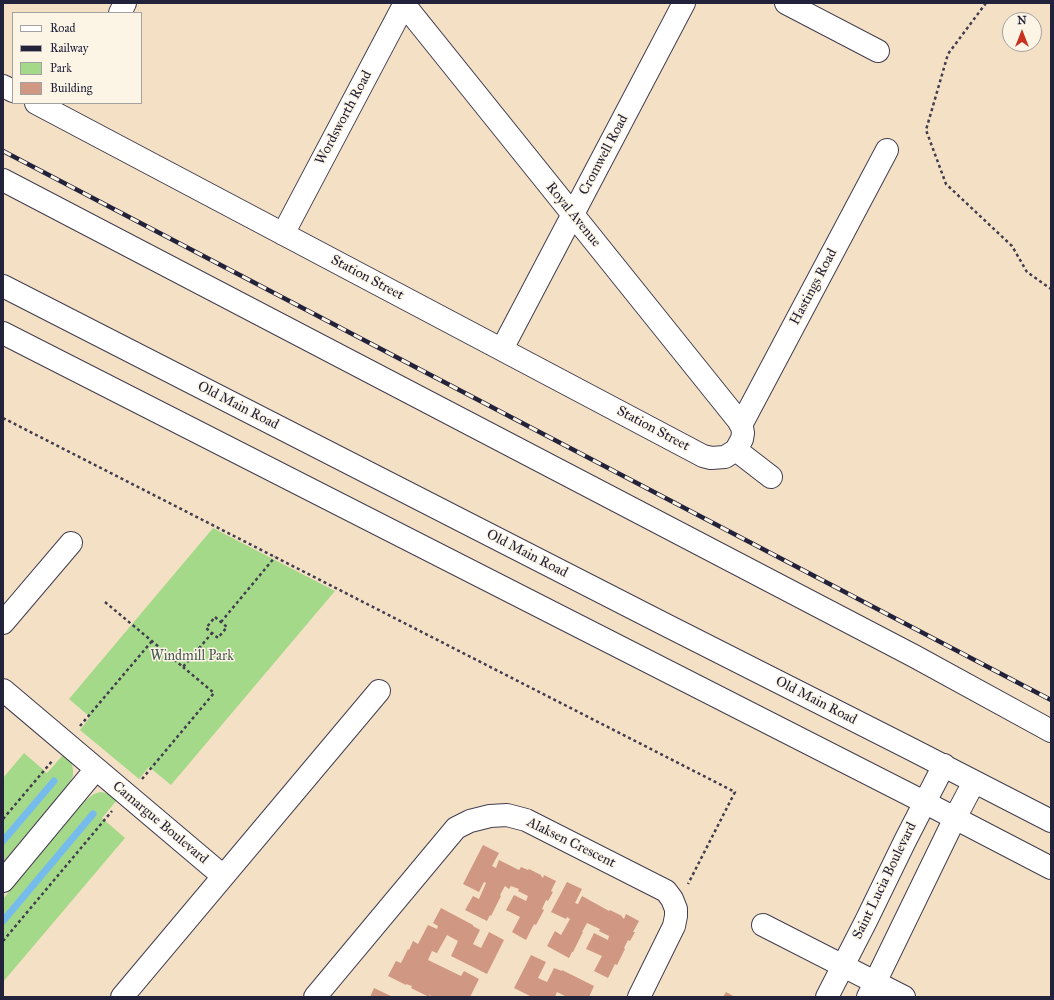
<!DOCTYPE html>
<style>
body{margin:0}
#map{position:relative;width:1054px;height:1000px;overflow:hidden;background:#f4e0c4;font-family:"IM FELL Great Primer",serif}
canvas{display:block}
.frame{position:absolute;inset:0;border:4px solid #22223b;pointer-events:none}
.legend{position:absolute;left:12px;top:12px;width:130px;height:92px;box-sizing:border-box;background:#fcf5e5;border:1px solid #a5a1a1;margin:0;padding:5px 7px;list-style:none;font-size:12px;color:#22223b}
.legend li{display:flex;align-items:center;gap:8px;height:20px}
.legend b{width:20px;border:1px solid #a5a1a1}
.north{position:absolute;left:1002px;top:12px;width:40px;height:40px;box-sizing:border-box;background:#fcf5e5;border:1px solid #a5a1a1;border-radius:50%;rotate:0deg;font-size:11px;font-weight:700;line-height:16px;text-align:center;color:#22223b}
.north::after{content:'';display:block;margin:auto;width:14px;height:18px;background:#c8321e;clip-path:polygon(50% 0,100% 100%,50% 72%,0 100%)}
</style>
<div id="map">
<canvas width="1054" height="1000"></canvas>
<div class="frame"></div>
<ul class="legend">
<li><b style="height:5px;background:#fff"></b>Road</li>
<li><b style="height:5px;background:#22223b"></b>Railway</li>
<li><b style="height:11px;background:#a5d98a"></b>Park</li>
<li><b style="height:11px;background:#d09783"></b>Building</li>
</ul>
<div class="north">N</div>
</div>
<script>
const ctx = document.querySelector('canvas').getContext('2d');
ctx.lineJoin = 'round';
function fillPath(path, color) { ctx.fillStyle = color; ctx.fill(path, 'evenodd'); }
const shape = rows => new Path2D(rows.map(r => 'M' + r).join(''));
function strokePath(path, color, width, dash) { ctx.strokeStyle = color; ctx.lineWidth = width; ctx.lineCap = dash ? 'butt' : 'round'; ctx.setLineDash(dash || []); ctx.stroke(path); }
function write(font, color, halo, rows, align = 'center') {
  ctx.font = font + ' "IM FELL Great Primer",serif'; ctx.lineWidth = 3; ctx.setLineDash([]); ctx.textBaseline = 'middle'; ctx.strokeStyle = halo; ctx.fillStyle = color; for (const [text, x, y, turn = 0] of rows) {
    ctx.save(); ctx.translate(x, y); ctx.rotate((+turn || 0) * Math.PI / 180); ctx.textAlign = isNaN(turn) ? turn : align; if (halo) ctx.strokeText(text, 0, 0); ctx.fillText(text, 0, 0); ctx.restore();
  }
}
fillPath(shape([
 [213,528,335,591,171,785,149,767,139,779,80,730,90,717,69,699],
 [24,753,47,773,63,755,68,759,72,764,73,770,73,776,68,785,3,862,3,778],
 [100,792,106,793,112,796,117,800,102,818,125,838,3,982,3,899,86,800,94,794]
]), '#a5d98a');
strokePath(shape([
 [3,841,54,781],
 [3,921,93,814]
]), '#75bcec', 7);
fillPath(shape([
 [483,845,499,853,492,866,496,868,499,860,519,870,521,867,528,870,529,869,541,875,541,876,543,878,544,875,556,881,551,891,553,892,548,901,546,900,542,909,544,910,536,925,534,924,526,940,512,932,520,917,506,910,514,895,526,901,528,896,518,891,519,889,511,886,509,889,505,886,500,895,501,896,491,916,490,915,487,921,465,910,473,896,479,899,486,883,484,882,479,892,463,884],
 [567,882,582,889,575,903,578,904,582,896,609,911,610,910,622,916,622,917,624,919,626,914,639,921,633,932,635,932,630,941,628,940,624,948,625,949,617,965,615,964,608,978,594,971,602,956,586,949,594,933,608,940,609,936,599,931,600,929,587,923,582,932,583,932,573,952,572,952,569,958,547,946,555,931,561,935,570,919,567,917,566,919,551,912],
 [441,908,473,925,473,926,480,930,473,944,481,948,489,932,504,940,487,974,451,956,458,941,447,935,437,953,432,951,428,960,461,976,464,971,479,979,470,997,432,997,430,995,429,997,411,988,412,986,406,984,406,985,388,976,396,961,401,963,408,949,409,950,413,941,418,944,428,925,437,929,438,926,433,923],
 [531,955,546,962,538,978,547,982,554,968,562,971,562,970,594,986,589,997,567,997,557,992,555,997,532,997,514,988],
 [374,988,393,997,370,997],
 [726,992,735,997,723,997]
]), '#d09783');
const minor = shape([
 [786,3,878,51],
 [120,13,125,3],
 [3,86,13,91],
 [36,103,703,456,711,458,725,457,736,450,742,439,743,433,742,427,738,420,403,3],
 [3,180,914,656,1051,731],
 [283,234,405,3],
 [502,349,684,3],
 [741,425,887,150],
 [736,450,771,477],
 [3,623,71,543],
 [3,690,223,876],
 [3,881,96,769],
 [763,925,904,997],
 [122,997,379,691],
 [315,997,456,828,470,821,490,816,507,815,526,820,666,891,672,899,676,909,676,916,674,926,639,997],
 [827,997,866,921,905,841,944,765],
 [868,997,955,818,974,782]
]);
const major = shape([
 [3,286,664,624,911,749,1051,821],
 [3,333,924,802,1051,868]
]);
strokePath(minor, '#423e50', 24);
strokePath(major, '#423e50', 24);
strokePath(shape([
 [986,3,948,54,926,130,946,184,1012,246,1027,272,1051,289],
 [3,418,735,792,688,884],
 [105,602,183,667,212,633],
 [215,617,227,627,218,638,206,628,215,617],
 [221,622,275,557],
 [80,726,152,641],
 [142,779,214,693,183,667],
 [3,819,53,760],
 [3,941,112,811]
]), '#423e50', 2.5, [3, 3]);
strokePath(minor, '#fff', 22);
strokePath(major, '#fff', 22);
const rail = shape([
 [3,151,1051,700]
]);
strokePath(rail, '#22223b', 4.5);
strokePath(rail, '#fcf5e5', 3, [9]);
write('14px', '#22223b', '#fcf5e5', [
 ["Wordsworth Road",344,118,-62],
 ["Cromwell Road",604,155,-62],
 ["Royal Avenue",573,215,51],
 ["Station Street",367,278,28],
 ["Hastings Road",814,287,-62],
 ["Old Main Road",238,406,27],
 ["Station Street",653,429,28],
 ["Old Main Road",527,554,27],
 ["Old Main Road",816,701,27],
 ["Camargue Boulevard",160,823,40],
 ["Alaksen Crescent",571,843,26],
 ["Saint Lucia Boulevard",885,881,-64]
]);
write('14px', '#495953', '#fcf5e5', [
 ["Windmill Park",192,657]
]);
</script>
